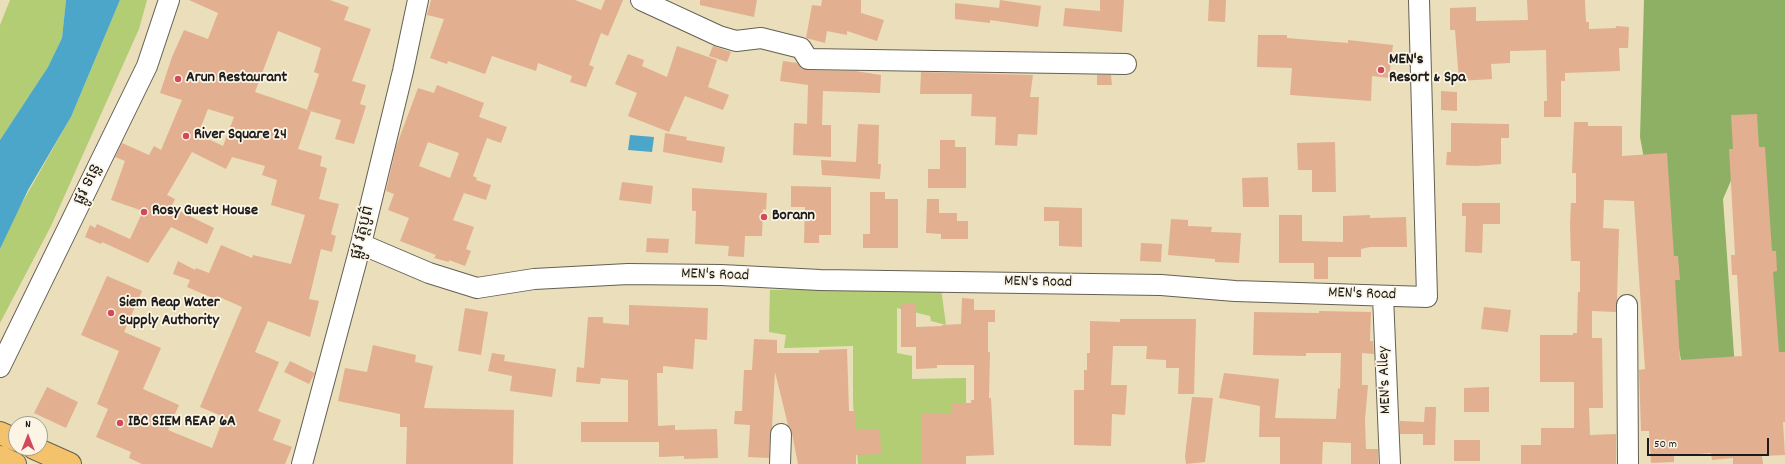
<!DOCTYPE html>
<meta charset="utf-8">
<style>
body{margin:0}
#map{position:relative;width:1785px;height:464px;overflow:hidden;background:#eadfba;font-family:Dekko,sans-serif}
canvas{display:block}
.north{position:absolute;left:8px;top:416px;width:40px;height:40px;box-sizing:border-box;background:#fcf5e5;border:1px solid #a29e95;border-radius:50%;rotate:0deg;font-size:11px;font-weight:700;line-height:16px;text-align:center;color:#1c1c1c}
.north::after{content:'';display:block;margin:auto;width:14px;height:18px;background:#d1495b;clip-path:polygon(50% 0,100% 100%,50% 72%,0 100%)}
.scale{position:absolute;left:1647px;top:438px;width:122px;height:18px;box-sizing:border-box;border:2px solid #1c1c1c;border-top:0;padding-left:5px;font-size:12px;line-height:14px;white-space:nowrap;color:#1c1c1c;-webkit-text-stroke:3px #fcf5e5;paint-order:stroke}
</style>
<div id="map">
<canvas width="1785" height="464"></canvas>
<div class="north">N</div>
<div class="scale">50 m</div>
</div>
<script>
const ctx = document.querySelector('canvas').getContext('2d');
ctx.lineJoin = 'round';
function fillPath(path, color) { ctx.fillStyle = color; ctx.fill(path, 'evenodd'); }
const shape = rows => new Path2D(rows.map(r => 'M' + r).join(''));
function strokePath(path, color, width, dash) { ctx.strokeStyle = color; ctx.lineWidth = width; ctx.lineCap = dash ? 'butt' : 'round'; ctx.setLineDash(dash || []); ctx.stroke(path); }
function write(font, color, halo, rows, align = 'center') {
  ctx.font = font + ' Dekko,"Noto Sans Khmer",sans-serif'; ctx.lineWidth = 3.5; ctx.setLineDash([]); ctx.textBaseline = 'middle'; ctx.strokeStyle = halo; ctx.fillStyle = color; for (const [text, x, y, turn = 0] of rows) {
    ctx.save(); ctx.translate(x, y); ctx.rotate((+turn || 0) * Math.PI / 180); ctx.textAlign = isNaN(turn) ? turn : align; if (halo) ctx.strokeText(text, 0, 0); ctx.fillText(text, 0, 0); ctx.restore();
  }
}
fillPath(shape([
 [10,0,66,0,62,38,48,67,0,140,0,25],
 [120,0,147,0,139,29,51,226,0,323,0,249,18,210,71,117],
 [881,288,941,288,946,325,931,321,930,316,897,308,897,353,912,356,912,379,966,378,966,464,858,464,853,403,853,346,784,348,786,335,769,332,770,290]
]), '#b2cd73');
fillPath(shape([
 [1644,0,1785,0,1785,410,1750,137,1723,199,1736,383,1685,382,1640,137]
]), '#8db065');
fillPath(shape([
 [66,0,120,0,71,117,28,190,0,249,0,140,48,67,62,38],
 [630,135,654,137,652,152,628,150]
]), '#4ca6ca');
fillPath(shape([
 [189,0,330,0,349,7,344,20,371,29,352,81,366,85,360,104,366,106,354,144,335,139,341,120,307,110,319,74,314,72,321,48,278,31,255,92,311,111,298,149,322,156,320,166,327,168,319,199,339,204,331,234,336,236,332,252,321,249,309,299,319,301,310,337,268,321,255,352,279,362,258,411,281,420,273,440,292,447,285,464,142,464,129,458,131,452,96,437,108,409,97,404,119,351,81,335,107,276,142,291,124,332,161,348,143,389,179,405,168,430,212,448,224,417,200,407,242,307,217,296,215,299,187,287,190,280,173,274,178,261,195,270,196,268,209,273,221,245,252,258,253,255,291,264,305,215,271,205,277,180,262,175,265,166,232,157,226,169,192,152,167,195,175,199,171,207,214,228,207,244,171,227,148,263,102,242,101,244,85,237,90,225,95,228,97,224,130,239,143,211,111,200,125,161,115,157,122,143,149,155,154,146,161,150,182,100,160,93,172,57,184,30,208,39,218,13],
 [208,109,234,117,223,146,198,134],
 [431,0,575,0,601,10,605,0,623,0,608,36,601,33,589,65,594,67,586,87,570,82,572,76,538,63,536,71,492,56,485,74,448,61,447,64,430,58,444,19,427,15],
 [700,0,757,0,754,17,700,5],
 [822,0,861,0,861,13,884,20,877,41,847,31,847,35,827,31,825,43,806,38,812,5,821,6],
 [1000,0,1041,6,1038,27,990,20,990,23,955,19,955,3,999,8],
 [1100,0,1124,0,1122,32,1063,26,1065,8,1100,11],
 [1209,0,1226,0,1225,22,1208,21],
 [1527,0,1585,0,1586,22,1589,22,1589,29,1616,28,1616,26,1629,27,1628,48,1619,48,1620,71,1565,73,1565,81,1561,81,1561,117,1544,117,1544,101,1547,101,1546,50,1510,51,1510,63,1491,64,1492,79,1459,81,1455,30,1450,30,1450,8,1476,7,1476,21,1528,20],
 [1258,35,1287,35,1287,38,1348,43,1348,40,1393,45,1389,78,1372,76,1371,101,1290,95,1292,68,1257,67],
 [677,46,717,60,708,87,729,95,723,110,685,96,669,132,628,116,637,93,615,84,628,54,644,60,642,66,667,77],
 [713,46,731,52,727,62,709,56],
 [783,61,797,63,802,69,807,70,855,71,881,75,880,93,823,91,822,125,831,125,831,157,793,155,794,123,807,124,808,85,780,81],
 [921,72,1033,75,1030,97,1039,97,1037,135,1018,134,1017,146,995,145,996,117,971,116,972,94,920,94],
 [1097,75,1111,75,1112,85,1097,85],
 [437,85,484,103,479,117,507,127,501,143,487,138,473,176,477,178,476,180,491,185,486,200,464,193,453,220,474,227,466,249,471,251,465,266,449,260,449,262,434,258,436,255,400,241,409,218,388,210,394,194,386,191,396,147,418,88,434,93],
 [428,142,459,153,450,178,419,166],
 [1441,91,1457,92,1457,111,1441,110],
 [1757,114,1759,147,1765,147,1772,251,1776,251,1777,271,1773,272,1779,352,1785,352,1785,422,1783,422,1785,455,1762,456,1763,464,1733,464,1733,458,1712,460,1711,453,1674,456,1674,462,1651,463,1649,431,1641,431,1639,370,1645,369,1634,201,1604,200,1603,228,1619,229,1617,299,1616,312,1592,311,1592,338,1602,338,1603,408,1589,408,1590,435,1616,434,1616,464,1521,464,1521,445,1541,445,1541,428,1574,428,1574,382,1540,382,1540,335,1573,335,1573,333,1577,333,1578,292,1580,292,1580,261,1571,261,1570,224,1571,203,1576,203,1576,173,1572,173,1574,122,1588,122,1588,126,1622,126,1622,156,1667,153,1674,256,1678,256,1680,280,1675,280,1680,360,1742,356,1737,275,1732,275,1731,255,1735,255,1729,149,1733,149,1731,115],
 [1451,123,1509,124,1509,138,1501,138,1501,164,1476,166,1446,165,1447,152,1451,152],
 [858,124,879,125,878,164,881,164,880,179,822,175,821,160,856,162],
 [665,133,687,137,686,140,725,147,722,163,663,152],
 [940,140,955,140,955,147,966,147,966,188,928,188,928,169,940,169],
 [1335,142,1336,192,1312,192,1312,170,1298,170,1297,143],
 [1268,177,1269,207,1243,207,1242,178],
 [622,182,653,186,651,204,619,200],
 [791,186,831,187,831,235,819,235,819,243,804,243,805,207,791,207],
 [692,188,767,193,766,210,763,209,762,236,745,236,744,257,728,256,729,246,695,244,696,211,692,211],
 [870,192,885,192,885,199,898,199,898,248,863,248,863,234,870,234],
 [927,199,939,199,939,213,957,213,957,221,968,221,968,239,941,239,941,234,926,233],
 [1462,203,1500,203,1500,224,1483,224,1482,253,1465,252,1466,216,1462,216],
 [1044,207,1082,208,1082,247,1059,246,1059,221,1044,221],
 [1279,215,1302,215,1302,241,1343,242,1343,216,1370,215,1370,218,1406,217,1407,247,1370,247,1361,249,1361,257,1328,257,1328,279,1314,279,1314,263,1279,263],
 [1171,219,1188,220,1188,226,1212,227,1211,232,1241,233,1239,263,1215,262,1215,259,1168,255],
 [647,238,669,239,668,253,646,252],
 [1141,243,1162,244,1161,262,1140,261],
 [962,298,974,299,974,310,995,310,995,322,988,322,988,352,990,352,989,398,991,398,994,455,966,456,966,464,922,464,922,414,951,413,951,403,971,403,971,400,974,400,974,365,937,365,937,368,916,369,916,347,901,347,901,304,916,304,916,327,942,326,942,325,961,324],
 [629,305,708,308,707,340,695,339,693,369,663,366,663,373,657,373,658,426,675,425,675,430,717,429,718,458,684,459,684,456,659,457,659,442,581,442,581,422,628,422,628,380,601,378,600,384,576,382,577,367,584,368,588,317,603,317,603,323,629,325],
 [1484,307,1511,310,1508,332,1481,329],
 [465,308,488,312,481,355,458,351],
 [1319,311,1371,312,1370,341,1373,341,1374,354,1362,353,1362,385,1368,385,1365,420,1366,449,1378,449,1378,464,1351,464,1351,443,1323,442,1322,464,1280,464,1280,437,1259,437,1260,406,1219,398,1224,373,1279,379,1275,418,1336,419,1338,388,1340,389,1341,353,1306,353,1306,356,1253,355,1254,312,1319,313],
 [1120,319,1196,319,1194,394,1178,394,1179,368,1166,368,1166,360,1146,359,1147,346,1113,346,1111,385,1127,385,1125,415,1112,414,1111,446,1074,445,1074,390,1084,390,1084,370,1087,370,1087,353,1090,353,1090,321,1120,322],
 [754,339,777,340,777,353,819,353,819,350,847,349,849,411,855,411,856,430,880,429,881,454,856,455,856,464,798,464,791,429,788,425,775,372,772,427,770,434,769,458,748,457,750,425,734,424,735,411,742,411,744,370,752,370],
 [373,345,416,355,415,362,433,366,424,408,514,410,513,464,406,464,407,427,400,427,400,414,338,401,345,368,367,372],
 [492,353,505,355,504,361,556,369,552,397,510,391,512,376,488,371],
 [290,361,315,373,309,384,284,372],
 [47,387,78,402,66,428,34,413],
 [1489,387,1489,412,1464,412,1464,388],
 [1192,397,1213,398,1205,462,1186,464,1185,456],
 [1425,407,1436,407,1435,445,1423,445,1423,434,1400,434,1400,421,1424,422],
 [1454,440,1480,440,1480,461,1454,461]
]), '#e2af90');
const minor = shape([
 [641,0,719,36,736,41,761,38,801,48,808,59,1126,64],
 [361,244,429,273,477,288,534,279,628,274,721,275,820,280,1161,285,1235,291,1427,297,1419,0],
 [1383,296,1390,464],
 [1627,305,1628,464],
 [0,367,147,66,169,0],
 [302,464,361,244,403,71,418,0],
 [780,464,781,434]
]);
const major = shape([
 [0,433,16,440],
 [34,448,70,464],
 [0,457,15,464]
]);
strokePath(minor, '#646053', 22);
strokePath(major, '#646053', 24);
strokePath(minor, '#fff', 20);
strokePath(major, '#f3c26a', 22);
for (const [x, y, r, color] of [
 [1381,70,4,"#d1495b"],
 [178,79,4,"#d1495b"],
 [186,136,4,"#d1495b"],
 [144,212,4,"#d1495b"],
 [764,217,4,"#d1495b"],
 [111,313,4,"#d1495b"],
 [120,423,4,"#d1495b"]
]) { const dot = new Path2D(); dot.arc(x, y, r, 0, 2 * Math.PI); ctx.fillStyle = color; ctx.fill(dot); strokePath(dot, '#fcf5e5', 1.5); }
write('bold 16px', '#1c1c1c', '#fcf5e5', [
 ["MEN's",1389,61],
 ["Resort & Spa",1389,79],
 ["Arun Restaurant",186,79],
 ["River Square 24",194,136],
 ["Rosy Guest House",152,212],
 ["Borann",772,217],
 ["Siem Reap Water",119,304],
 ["Supply Authority",119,322],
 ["IBC SIEM REAP 6A",128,423]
], 'left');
write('16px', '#1c1c1c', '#fcf5e5', [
 ["ផ្លូវ ទន្លេ",89,185,-64],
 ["ផ្លូវ វត្តបូព៌",364,233,-76],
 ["MEN's Road",715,276,2],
 ["MEN's Road",1038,283,1],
 ["MEN's Road",1362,295,2],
 ["MEN's Alley",1386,380,-92]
]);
</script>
